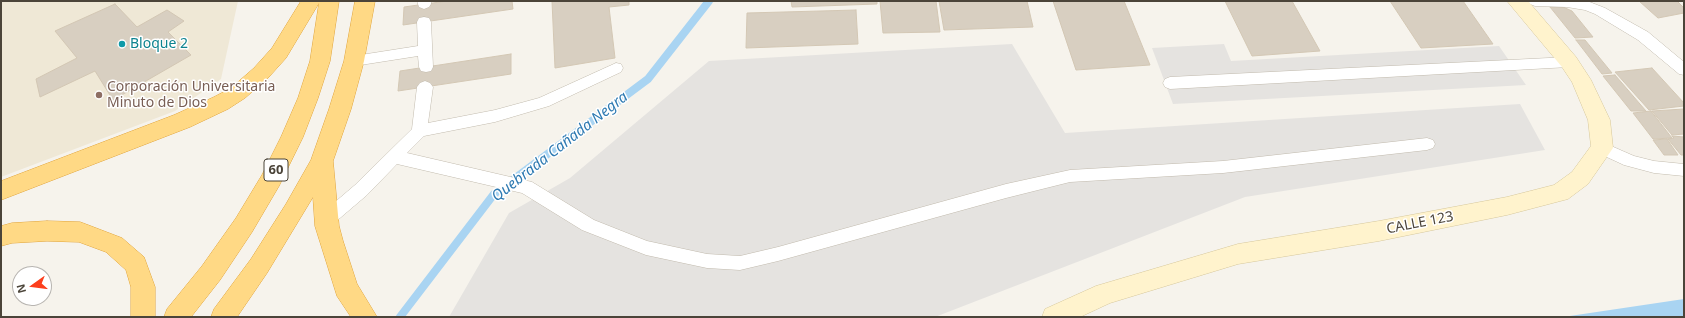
<!DOCTYPE html>
<meta charset="utf-8">
<style>
body{margin:0}
#map{position:relative;width:1685px;height:318px;overflow:hidden;background:#f6f3ec;font-family:"Noto Sans",sans-serif}
canvas{display:block}
.frame{position:absolute;inset:0;border:2px solid #4b4439;pointer-events:none}
.north{position:absolute;left:12px;top:266px;width:40px;height:40px;box-sizing:border-box;background:#fff;border:1px solid #b7b4b0;border-radius:50%;rotate:256deg;font-size:11px;font-weight:700;line-height:16px;text-align:center;color:#4b4439}
.north::after{content:'';display:block;margin:auto;width:14px;height:18px;background:#fc3f1d;clip-path:polygon(50% 0,100% 100%,50% 72%,0 100%)}
</style>
<div id="map">
<canvas width="1685" height="318"></canvas>
<div class="frame"></div>
<div class="north">N</div>
</div>
<script>
const ctx = document.querySelector('canvas').getContext('2d');
ctx.lineJoin = 'round';
function fillPath(path, color) { ctx.fillStyle = color; ctx.fill(path, 'evenodd'); }
const shape = rows => new Path2D(rows.map(r => 'M' + r).join(''));
function strokePath(path, color, width, dash) { ctx.strokeStyle = color; ctx.lineWidth = width; ctx.lineCap = dash ? 'butt' : 'round'; ctx.setLineDash(dash || []); ctx.stroke(path); }
function write(font, color, halo, rows, align = 'center') {
  ctx.font = font + ' "Noto Sans",sans-serif'; ctx.lineWidth = 3; ctx.setLineDash([]); ctx.textBaseline = 'middle'; ctx.strokeStyle = halo; ctx.fillStyle = color; for (const [text, x, y, turn = 0] of rows) {
    ctx.save(); ctx.translate(x, y); ctx.rotate((+turn || 0) * Math.PI / 180); ctx.textAlign = isNaN(turn) ? turn : align; if (halo) ctx.strokeText(text, 0, 0); ctx.fillText(text, 0, 0); ctx.restore();
  }
}
fillPath(shape([
 [1,1,238,1,221,79,175,111,1,177]
]), '#efe8d6');
fillPath(shape([
 [1012,44,1065,133,1520,104,1545,150,1245,197,935,317,449,317,509,213,570,178,709,61],
 [1224,44,1231,61,1499,46,1526,85,1173,104,1152,48]
]), '#e5e3e0');
fillPath(shape([
 [1684,299,1684,317,1563,317]
]), '#a9d4f2');
strokePath(shape([
 [400,317,494,194,648,79,709,1]
]), '#a9d4f2', 8);
const building = shape([
 [447,1,512,1,513,9,403,25,404,7,447,1],
 [552,1,629,1,629,5,609,7,615,58,555,68,552,1],
 [791,1,877,1,877,4,792,7,791,1],
 [880,1,936,1,940,32,883,33,880,1],
 [939,1,1027,1,1033,27,944,30,939,1],
 [1053,1,1124,1,1150,65,1076,70,1053,1],
 [1225,1,1292,1,1320,51,1252,56,1225,1],
 [1390,1,1463,1,1493,44,1421,48,1390,1],
 [1639,1,1677,1,1684,8,1684,13,1658,18,1639,1],
 [115,4,137,27,167,10,184,21,168,32,191,55,113,100,95,71,40,97,36,79,77,58,55,31,115,4],
 [1550,7,1563,7,1572,11,1593,37,1575,38,1550,7],
 [856,10,858,44,746,48,747,13,856,10],
 [1576,40,1585,40,1612,73,1602,74,1576,40],
 [511,54,511,74,398,91,400,71,511,54],
 [1652,68,1684,103,1684,106,1649,110,1615,72,1652,68],
 [1615,75,1646,111,1631,111,1603,76,1615,75],
 [1684,109,1684,134,1672,135,1652,111,1684,109],
 [1651,111,1672,138,1653,139,1633,113,1651,111],
 [1672,136,1684,137,1684,155,1681,155,1668,139,1674,138,1672,136],
 [1667,139,1678,155,1664,155,1653,140,1667,139]
]);
fillPath(building, '#d8cfc1');
strokePath(building, '#d3c7b4', 1);
const service = shape([
 [417,1,431,1,431,4,429,7,424,9,419,7,417,1],
 [1528,1,1587,1,1605,8,1648,32,1684,62,1684,75,1679,74,1638,40,1595,14,1585,10,1567,7,1535,6,1530,4,1528,1],
 [424,17,429,18,431,22,433,67,431,71,426,72,421,71,419,67,418,56,354,66,349,65,347,61,349,57,354,56,418,46,417,22,419,18,424,17],
 [1569,57,1574,58,1576,62,1574,66,1569,67,1170,89,1165,87,1163,83,1165,79,1170,77,1569,57],
 [616,63,621,64,623,68,621,72,549,106,495,122,424,136,407,153,532,182,594,220,647,241,707,254,740,256,778,247,1006,184,1070,170,1223,161,1427,138,1433,140,1435,144,1433,148,1427,150,1223,173,1070,182,1006,198,778,261,740,270,707,268,646,255,582,230,522,193,397,164,367,195,333,224,327,226,321,224,319,219,321,214,355,185,412,129,417,87,420,83,425,81,430,83,433,87,428,123,495,110,539,98,616,63],
 [1602,142,1634,156,1654,161,1684,164,1684,176,1654,173,1624,165,1596,152,1594,148,1596,144,1602,142]
]);
const secondary = shape([
 [1507,1,1528,1,1576,57,1591,80,1610,120,1613,148,1588,184,1568,199,1507,215,1379,241,1238,264,1110,303,1080,317,1042,317,1045,309,1096,286,1238,244,1379,221,1507,197,1554,185,1572,172,1591,146,1588,120,1572,82,1562,67,1507,1]
]);
const trunk = shape([
 [301,1,339,1,330,61,318,98,303,137,279,186,252,232,220,280,191,317,164,317,167,309,202,266,236,218,262,175,281,137,298,98,310,61,319,3,286,58,268,78,245,98,228,109,190,127,1,200,1,181,174,115,214,97,231,88,254,68,272,48,301,1],
 [355,1,375,1,364,61,351,109,333,161,339,226,343,241,357,284,377,317,351,317,337,296,315,226,313,197,267,273,237,317,211,317,214,309,251,259,286,204,311,160,329,109,344,61,355,1],
 [47,221,80,222,88,225,122,238,144,257,155,287,155,317,131,317,131,287,126,270,106,252,79,242,47,241,12,243,1,246,1,226,12,223,47,221]
]);
strokePath(service, '#c2bbae', 1);
strokePath(secondary, '#d6c79b', 1);
strokePath(trunk, '#e0a43c', 1);
fillPath(service, '#fff');
fillPath(secondary, '#fff3cd');
fillPath(trunk, '#ffd985');
for (const [x, y, r, color] of [
 [122,44,4,"#0f9aa8"],
 [99,95,4,"#8d6e63"]
]) { const dot = new Path2D(); dot.arc(x, y, r, 0, 2 * Math.PI); ctx.fillStyle = color; ctx.fill(dot); strokePath(dot, '#fff', 1.5); }
for (const [x, y, w] of [
 [276,170,24]
]) { const box = new Path2D(); box.roundRect(x - w / 2, y - 11, w, 22, 3); ctx.fillStyle = '#fff'; ctx.fill(box); strokePath(box, '#4b4439', 1); }
write('bold 13px', '#4b4439', null, [
 ["60",276,170]
]);
write('14px', '#0d838f', '#fff', [
 ["Bloque 2",130,44]
], 'left');
write('14px', '#785e54', '#fff', [
 ["Corporación Universitaria",107,87],
 ["Minuto de Dios",107,103]
], 'left');
write('14px', '#4b4439', '#fff', [
 ["CALLE 123",1420,223,-11]
]);
write('italic 15px', '#2e7ab2', '#fff', [
 ["Quebrada Cañada Negra",560,147,-38]
]);
</script>
